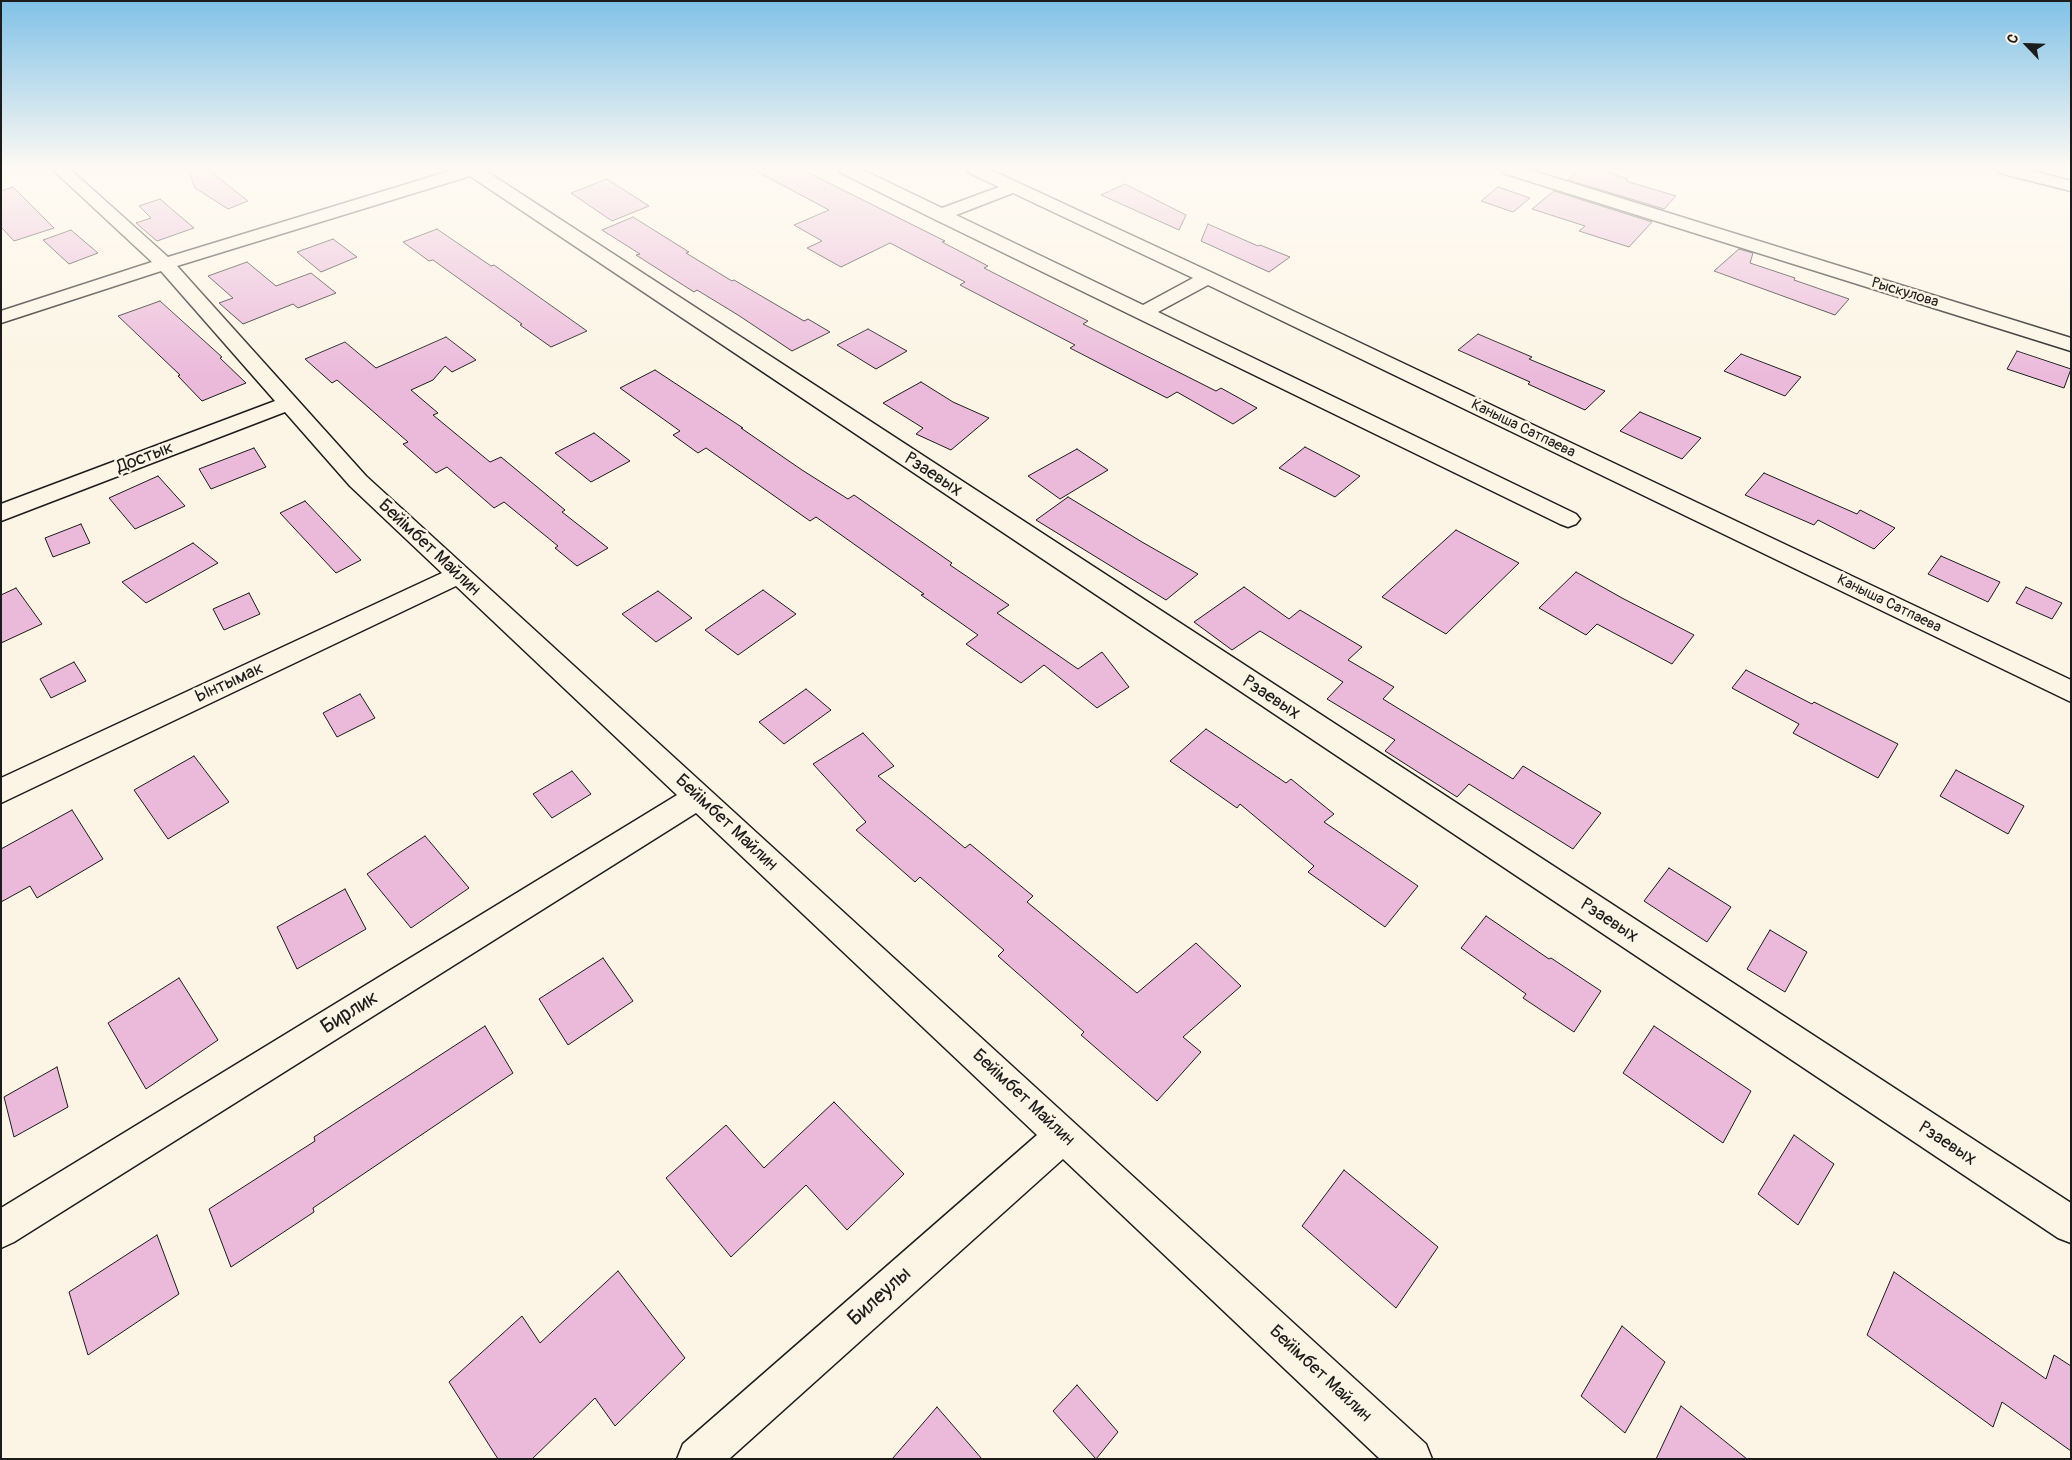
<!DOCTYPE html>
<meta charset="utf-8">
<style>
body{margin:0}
#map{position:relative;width:2072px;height:1460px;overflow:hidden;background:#fcf5e5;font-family:Pangolin,sans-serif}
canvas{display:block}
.frame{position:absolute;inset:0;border:2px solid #1c1c1c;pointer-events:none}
.north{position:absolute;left:2002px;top:20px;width:50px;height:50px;-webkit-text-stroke:4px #fcf5e5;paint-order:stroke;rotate:294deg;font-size:14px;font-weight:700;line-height:20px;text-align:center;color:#1c1c1c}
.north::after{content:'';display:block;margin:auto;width:18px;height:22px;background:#1c1c1c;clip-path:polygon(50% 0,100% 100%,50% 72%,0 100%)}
</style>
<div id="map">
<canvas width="2072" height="1460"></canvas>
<div class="frame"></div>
<div class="north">С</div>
</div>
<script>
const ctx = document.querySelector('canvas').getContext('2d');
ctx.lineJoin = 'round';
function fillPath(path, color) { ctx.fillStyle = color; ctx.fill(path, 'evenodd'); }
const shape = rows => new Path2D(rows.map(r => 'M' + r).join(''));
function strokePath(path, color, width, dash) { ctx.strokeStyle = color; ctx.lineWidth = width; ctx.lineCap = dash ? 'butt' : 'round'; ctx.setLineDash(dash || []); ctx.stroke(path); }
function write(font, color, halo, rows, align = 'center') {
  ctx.font = font + ' Pangolin,sans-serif'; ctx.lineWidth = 5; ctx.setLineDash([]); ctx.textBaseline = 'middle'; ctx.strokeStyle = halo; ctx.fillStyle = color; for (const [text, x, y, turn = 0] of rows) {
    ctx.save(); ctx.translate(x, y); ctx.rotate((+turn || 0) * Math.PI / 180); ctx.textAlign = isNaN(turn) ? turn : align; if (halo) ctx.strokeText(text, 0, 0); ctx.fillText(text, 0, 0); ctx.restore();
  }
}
const building = shape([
 [188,169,208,169,248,201,228,209,195,188,188,169],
 [752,169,801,169,945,241,942,242,988,266,984,268,1088,321,1083,324,1216,391,1221,388,1257,408,1233,424,1177,392,1167,398,1070,348,1075,345,960,285,965,282,890,243,841,267,807,248,822,241,794,225,829,210,752,169],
 [1580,169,1597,169,1628,179,1626,181,1676,196,1664,209,1568,180,1580,169],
 [607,179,649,206,612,221,571,193,607,179],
 [1125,184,1186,215,1179,230,1101,195,1125,184],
 [13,187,54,228,14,241,1,227,1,191,13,187],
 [1498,187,1530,198,1513,212,1481,201,1498,187],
 [1554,191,1652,222,1629,247,1579,231,1585,226,1532,209,1554,191],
 [160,199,194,228,157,241,136,223,151,218,139,206,160,199],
 [633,217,689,252,686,253,732,281,734,280,804,321,808,319,830,332,792,351,738,315,697,290,694,292,636,255,640,254,602,230,633,217],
 [1208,224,1258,246,1260,245,1290,257,1269,272,1201,241,1208,224],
 [437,229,491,266,494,265,587,331,551,347,520,325,522,324,433,260,429,261,403,242,437,229],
 [71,230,98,253,69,264,43,240,71,230],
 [333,239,357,257,321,272,297,252,333,239],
 [1739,249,1753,253,1750,263,1795,278,1794,280,1849,299,1835,315,1714,271,1739,249],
 [247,262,276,286,311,273,336,293,298,308,293,304,243,324,219,303,233,298,208,276,247,262],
 [160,301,222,357,220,358,246,383,202,401,178,376,180,375,118,316,160,301],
 [868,329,907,351,876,369,837,345,868,329],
 [1478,334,1532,357,1529,359,1605,391,1585,410,1528,384,1530,382,1458,350,1478,334],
 [446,337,476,360,452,372,445,366,433,380,411,390,438,413,433,415,490,462,501,457,565,510,562,512,608,548,577,566,555,548,558,546,504,502,494,508,447,467,436,473,403,444,408,442,337,380,332,383,305,359,345,342,376,368,446,337],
 [2017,351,2071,369,2064,388,2007,369,2017,351],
 [1741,354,1801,377,1785,396,1724,371,1741,354],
 [655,370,743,428,741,428,802,470,848,499,854,495,952,563,950,565,1009,605,997,613,1078,669,1102,652,1129,687,1097,708,1044,665,1021,683,966,644,978,635,921,595,924,594,816,517,810,521,706,448,698,453,673,435,680,431,620,388,655,370],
 [921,382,953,402,989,418,951,450,916,434,923,428,883,403,921,382],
 [1640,412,1701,438,1682,459,1620,431,1640,412],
 [594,433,630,461,591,482,555,453,594,433],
 [1305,447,1360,476,1335,497,1279,468,1305,447],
 [254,448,266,467,211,489,199,469,254,448],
 [1077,449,1108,470,1060,499,1028,476,1077,449],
 [1764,473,1857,514,1860,510,1895,528,1874,549,1818,520,1814,525,1745,495,1764,473],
 [158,476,185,506,135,529,109,498,158,476],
 [1068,497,1142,542,1198,574,1166,600,1036,520,1068,497],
 [305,501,361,560,336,573,280,513,305,501],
 [81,524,90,543,53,557,45,538,81,524],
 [1456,530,1519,563,1446,634,1382,597,1456,530],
 [193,543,218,563,146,603,122,582,193,543],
 [1941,556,2000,582,1988,602,1928,574,1941,556],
 [1576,572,1622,598,1694,635,1672,664,1597,624,1586,635,1539,608,1576,572],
 [1244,587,1289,619,1300,610,1362,647,1348,660,1394,687,1383,699,1513,779,1523,766,1601,813,1573,849,1469,784,1457,797,1385,751,1395,740,1327,699,1343,682,1260,631,1232,650,1194,622,1244,587],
 [2026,587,2062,603,2052,619,2016,603,2026,587],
 [16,588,42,624,1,643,1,595,16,588],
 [763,590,796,614,738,655,705,630,763,590],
 [658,591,692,618,656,642,622,614,658,591],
 [249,593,260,614,224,630,213,609,249,593],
 [74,662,86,681,51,698,40,679,74,662],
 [1746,670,1812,704,1814,702,1898,744,1878,778,1793,733,1799,724,1732,688,1746,670],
 [806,689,831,710,784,744,759,722,806,689],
 [360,694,375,718,337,737,323,713,360,694],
 [1206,729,1286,783,1291,779,1334,814,1324,822,1418,886,1385,927,1308,872,1314,866,1240,804,1237,808,1170,761,1206,729],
 [863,733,894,766,878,776,965,848,970,844,1033,896,1027,902,1137,993,1196,943,1241,986,1183,1037,1201,1052,1157,1101,1081,1035,1084,1032,998,956,1004,950,920,877,915,882,856,830,866,822,813,764,863,733],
 [194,756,229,802,168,839,134,790,194,756],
 [1956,770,2024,806,2008,834,1940,796,1956,770],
 [572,771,591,794,552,818,533,794,572,771],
 [72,810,103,859,37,898,30,886,1,902,1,849,72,810],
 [425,836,469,888,411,928,367,874,425,836],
 [1669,868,1731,907,1707,942,1644,901,1669,868],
 [345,889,366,929,297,969,277,927,345,889],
 [1486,916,1549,959,1551,958,1601,991,1574,1032,1523,998,1526,994,1461,948,1486,916],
 [1770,930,1807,952,1785,992,1747,969,1770,930],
 [603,958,633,1001,568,1045,539,999,603,958],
 [179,978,218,1040,146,1089,108,1023,179,978],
 [485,1026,513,1073,313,1208,314,1212,231,1267,209,1209,315,1141,314,1137,485,1026],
 [1654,1026,1751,1091,1723,1143,1623,1073,1654,1026],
 [57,1067,68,1107,14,1137,4,1097,57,1067],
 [834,1102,904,1174,847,1230,806,1185,731,1257,666,1178,726,1125,764,1168,834,1102],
 [1794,1135,1834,1164,1798,1225,1758,1194,1794,1135],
 [1344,1170,1438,1247,1396,1308,1302,1226,1344,1170],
 [157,1235,179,1294,88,1355,69,1292,157,1235],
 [618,1271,685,1358,615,1426,595,1398,532,1459,498,1459,449,1382,522,1316,540,1343,618,1271],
 [1894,1272,2046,1379,2054,1355,2071,1366,2071,1451,2002,1402,1993,1427,1867,1335,1894,1272],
 [1622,1326,1665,1362,1625,1433,1581,1396,1622,1326],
 [1077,1385,1118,1432,1096,1459,1053,1411,1077,1385],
 [1681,1406,1747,1459,1656,1459,1681,1406],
 [937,1407,982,1459,892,1459,937,1407]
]);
fillPath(building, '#ebbadb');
strokePath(building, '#1c1c1c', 1);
const minor = shape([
 [52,169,70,169,168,257,456,169,483,169,2071,1203,2071,1243,2058,1238,470,176,177,266,366,476,1426,1444,1432,1459,1380,1459,1063,1159,729,1459,677,1459,683,1444,1037,1135,696,813,14,1242,1,1248,1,1208,677,795,456,586,1,803,1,778,442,573,350,486,285,412,1,521,1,504,275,401,161,271,1,323,1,311,152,262,52,169],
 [839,169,861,169,942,208,999,187,969,173,967,169,989,169,1215,274,2071,680,2071,702,1208,285,1158,312,1576,514,1580,519,1576,524,1568,527,1560,524,934,219,841,173,839,169],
 [1013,193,1193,278,1143,305,956,215,1013,193],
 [1501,169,1527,169,2071,338,2071,351,1503,173,1501,169],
 [1997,169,2026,169,2071,181,2071,191,1999,173,1997,169]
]);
strokePath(minor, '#1c1c1c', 3);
fillPath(minor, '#fcf5e5');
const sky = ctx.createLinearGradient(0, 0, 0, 374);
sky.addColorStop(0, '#81c1e7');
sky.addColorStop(0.45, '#fefaf3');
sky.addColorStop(1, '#fefaf300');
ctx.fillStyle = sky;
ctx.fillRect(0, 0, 2072, 374);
write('15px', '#1c1c1c', '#fcf5e5', [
 ["Рыскулова",1905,293,17],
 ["Каныша Сатпаева",1523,429,26],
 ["Каныша Сатпаева",1889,604,26]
]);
write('18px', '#1c1c1c', '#fcf5e5', [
 ["Достык",145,458,-21],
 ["Рзаевых",933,475,33],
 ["Бейімбет Майлин",429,548,43],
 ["Ынтымак",230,683,-25],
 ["Рзаевых",1271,698,33],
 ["Бейімбет Майлин",726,823,43],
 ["Рзаевых",1609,921,33],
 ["Бейімбет Майлин",1023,1098,43],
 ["Рзаевых",1947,1144,33],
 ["Бейімбет Майлин",1320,1374,43]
]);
write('21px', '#1c1c1c', '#fcf5e5', [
 ["Бирлик",350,1013,-32],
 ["Билеулы",880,1297,-42]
]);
</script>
